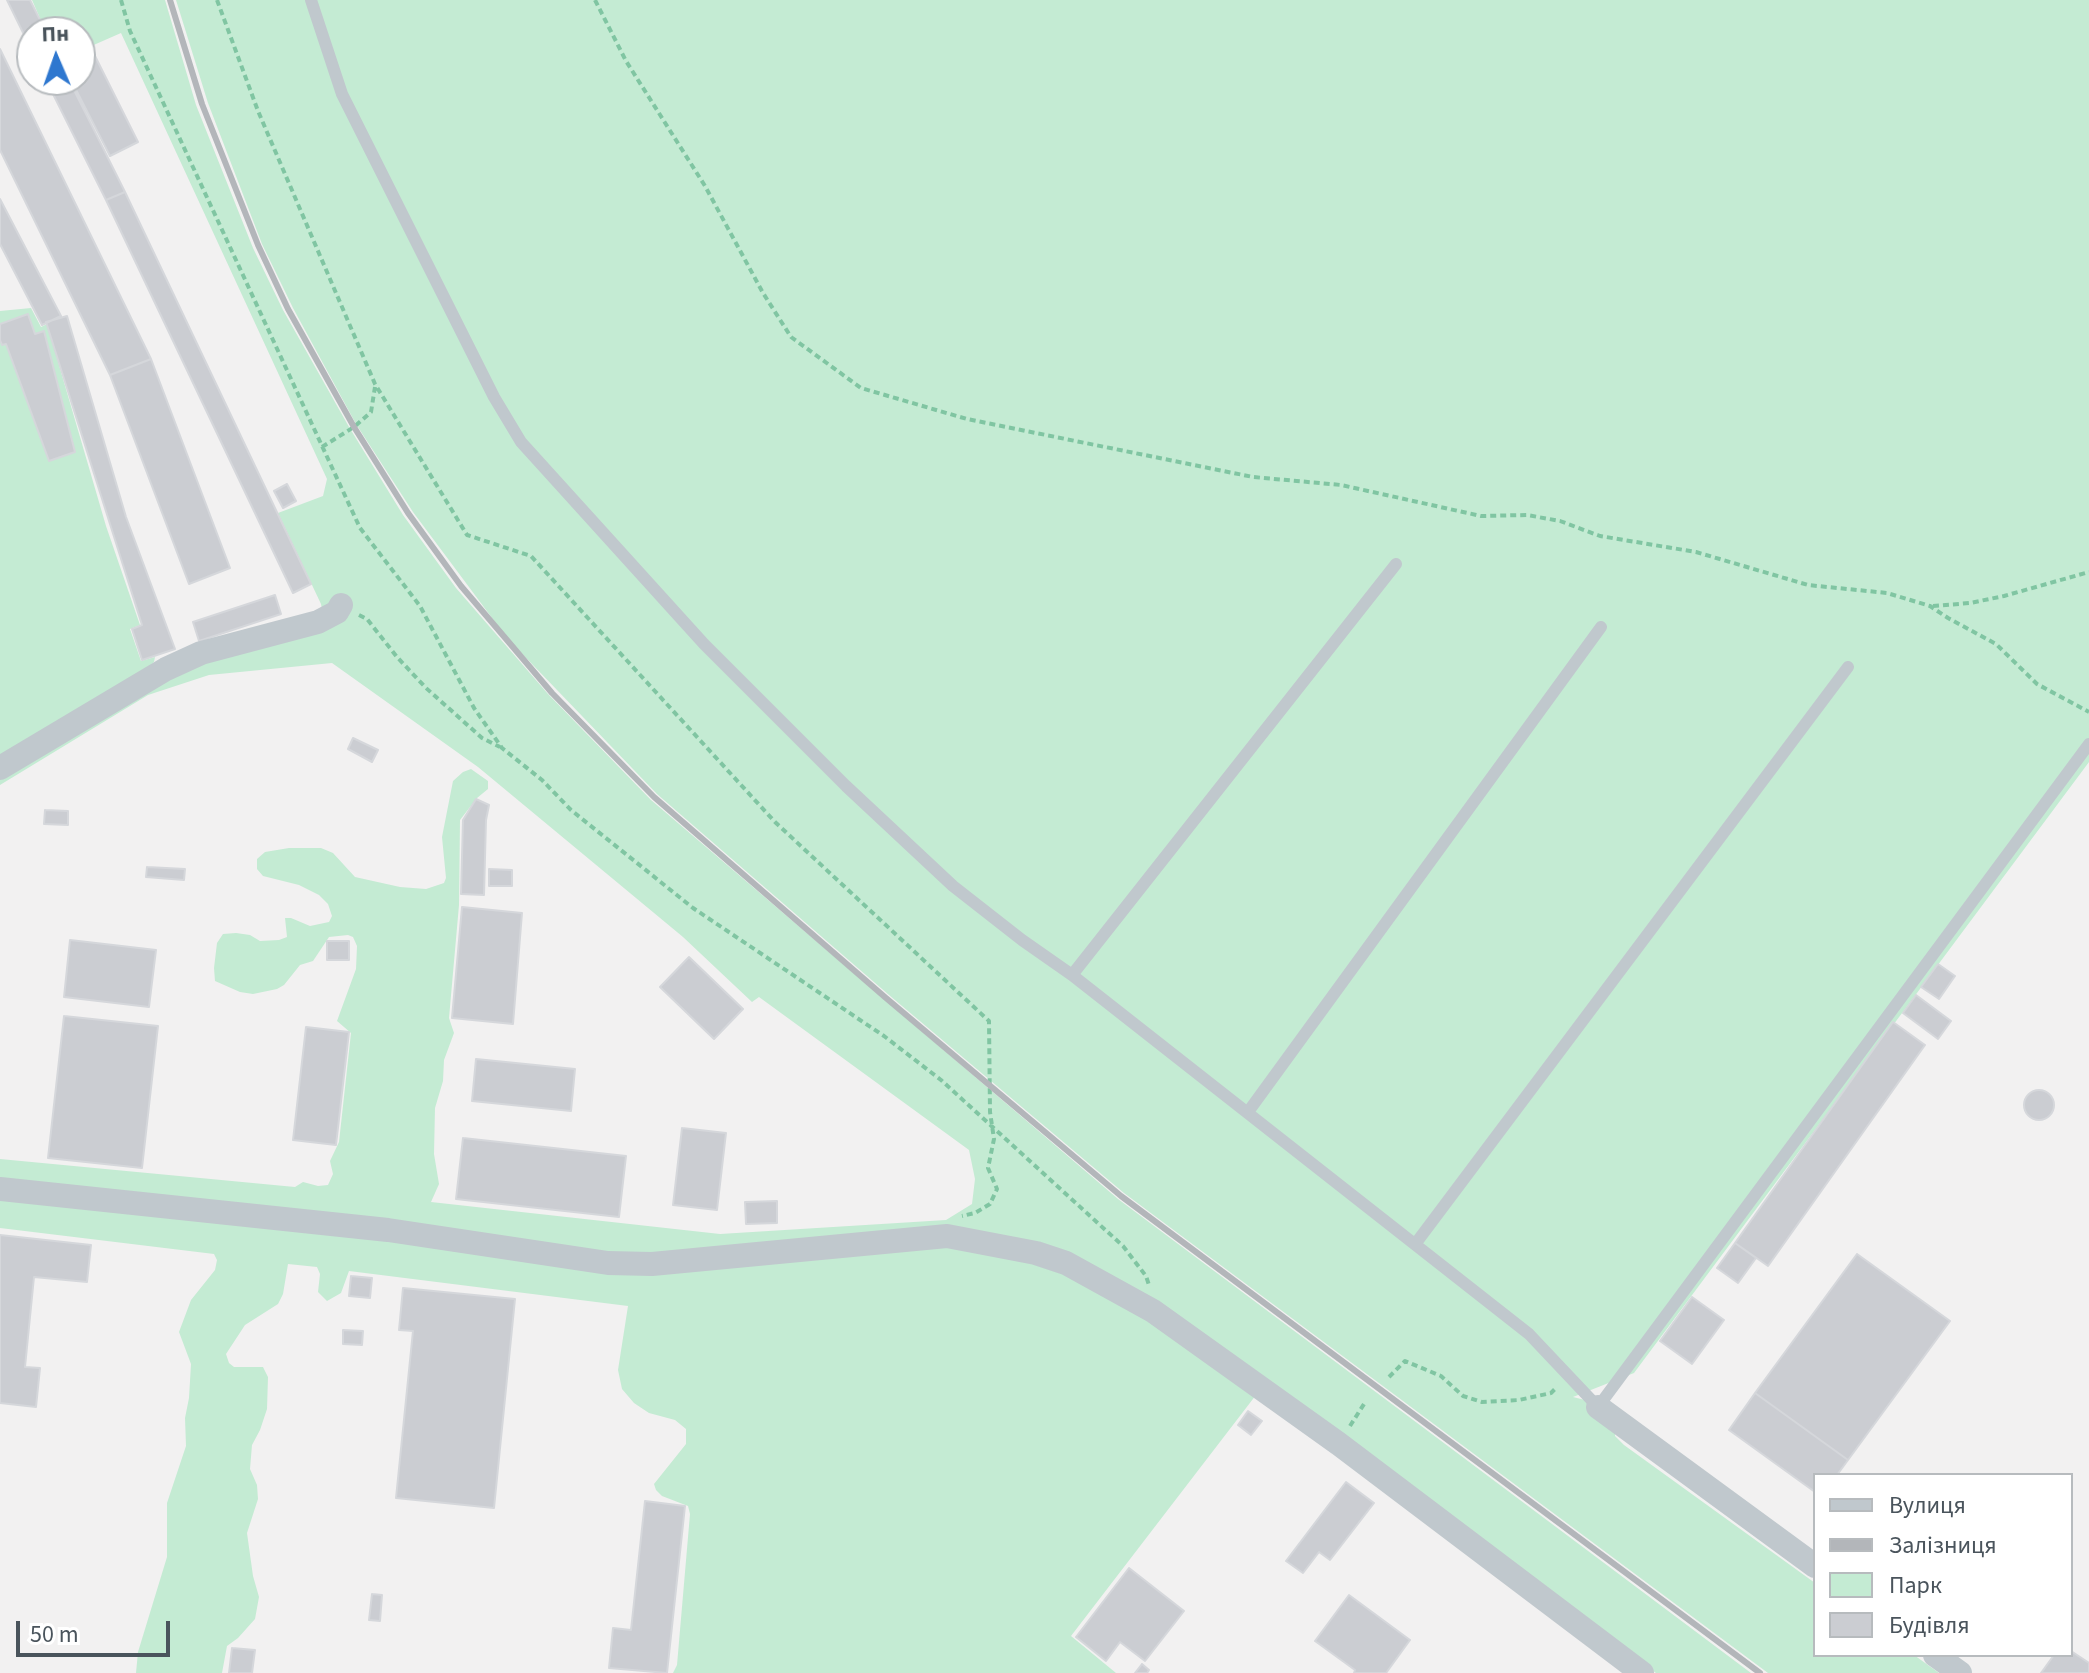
<!DOCTYPE html>
<meta charset="utf-8">
<style>
body{margin:0}
#map{position:relative;width:2089px;height:1673px;overflow:hidden;background:#f2f1f1;font-family:"Source Sans 3",sans-serif}
canvas{display:block}
.legend{position:absolute;left:1813px;top:1473px;width:260px;height:184px;box-sizing:border-box;background:#fff;border:2px solid #b7bbbe;margin:0;padding:10px 14px;list-style:none;font-size:24px;color:#4a545c}
.legend li{display:flex;align-items:center;gap:16px;height:40px}
.legend b{width:40px;border:2px solid #b7bbbe}
.north{position:absolute;left:16px;top:16px;width:80px;height:80px;box-sizing:border-box;background:#fff;border:2px solid #b7bbbe;border-radius:50%;rotate:358deg;font-size:22px;font-weight:700;line-height:32px;text-align:center;color:#4a545c}
.north::after{content:'';display:block;margin:auto;width:28px;height:36px;background:#2e77cf;clip-path:polygon(50% 0,100% 100%,50% 72%,0 100%)}
.scale{position:absolute;left:16px;top:1621px;width:154px;height:36px;box-sizing:border-box;border:4px solid #4a545c;border-top:0;padding-left:10px;font-size:24px;line-height:28px;white-space:nowrap;color:#4a545c;-webkit-text-stroke:6px #fff;paint-order:stroke}
</style>
<div id="map">
<canvas width="2089" height="1673"></canvas>
<ul class="legend">
<li><b style="height:10px;background:#c0c8cd"></b>Вулиця</li>
<li><b style="height:10px;background:#b3b6ba"></b>Залізниця</li>
<li><b style="height:22px;background:#c4ebd3"></b>Парк</li>
<li><b style="height:22px;background:#cbcdd2"></b>Будівля</li>
</ul>
<div class="north">Пн</div>
<div class="scale">50 m</div>
</div>
<script>
const ctx = document.querySelector('canvas').getContext('2d');
ctx.lineJoin = 'round';
function fillPath(path, color) { ctx.fillStyle = color; ctx.fill(path, 'evenodd'); }
const shape = rows => new Path2D(rows.map(r => 'M' + r).join(''));
function strokePath(path, color, width, dash) { ctx.strokeStyle = color; ctx.lineWidth = width; ctx.lineCap = dash ? 'butt' : 'round'; ctx.setLineDash(dash || []); ctx.stroke(path); }
fillPath(shape([
 [32,0,165,0,196,105,253,248,283,310,349,427,403,515,456,588,548,694,651,800,1118,1199,1751,1673,1656,1673,1414,1492,1163,1309,980,1236,658,1256,606,1253,0,1181,0,1159,295,1187,303,1182,318,1186,328,1185,333,1174,330,1161,339,1142,351,1033,337,1021,356,969,357,946,353,937,348,935,329,937,313,961,300,965,284,985,277,989,253,994,240,992,215,981,214,968,217,943,223,934,236,933,250,935,260,941,279,940,287,937,285,918,291,918,310,926,329,922,332,916,328,904,319,895,299,885,263,876,257,869,257,859,265,852,289,848,321,848,333,853,355,877,400,887,426,889,444,883,446,878,442,837,453,781,463,772,471,769,488,781,488,789,477,798,460,820,459,905,449,1018,454,1033,444,1060,443,1081,435,1108,434,1154,439,1184,431,1202,720,1234,946,1220,972,1204,975,1179,969,1150,759,997,752,1002,683,937,478,767,332,663,209,675,148,695,0,785,0,775,167,673,325,625,321,604,278,513,323,496,327,479,121,33,80,51,80,32,46,32],
 [176,0,2089,0,2089,762,1634,1373,1573,1397,1589,1401,1615,1430,1615,1436,1624,1445,1815,1583,1815,1655,1914,1655,1939,1673,1768,1673,1124,1193,889,995,657,794,507,638,413,512,356,424,293,308,262,244,208,103],
 [31,308,41,327,47,324,106,526,140,625,130,629,141,661,155,657,154,662,135,678,0,760,0,311],
 [0,1197,388,1239,607,1271,946,1245,1034,1260,1099,1288,1256,1395,1071,1636,1116,1673,673,1673,677,1665,690,1514,688,1506,662,1496,656,1490,654,1484,686,1444,686,1429,675,1420,649,1413,634,1403,622,1389,618,1370,628,1306,349,1271,341,1293,327,1301,318,1292,320,1274,317,1267,288,1264,283,1294,278,1304,245,1325,226,1354,229,1363,234,1367,263,1367,268,1377,267,1409,260,1430,252,1445,250,1469,257,1485,258,1499,247,1533,253,1576,259,1597,255,1619,238,1638,227,1646,222,1673,136,1673,138,1652,167,1557,167,1503,186,1446,185,1418,189,1398,191,1364,179,1332,191,1300,215,1270,217,1260,214,1254,0,1228]
]), '#c4ebd3');
const building = shape([
 [7,0,30,0,46,32,32,32,32,51,7,0],
 [91,48,138,142,110,156,71,80,80,80,80,53,91,48],
 [0,49,151,359,110,375,0,150,0,49],
 [46,80,69,80,125,192,106,200,46,80],
 [125,192,311,584,293,593,106,200,125,192],
 [0,199,61,316,42,325,0,244,0,199],
 [28,314,35,334,44,331,75,452,49,461,6,344,2,345,0,340,0,324,28,314],
 [67,316,126,517,175,649,142,660,132,629,142,625,46,322,67,316],
 [151,359,230,568,189,584,110,375,151,359],
 [287,484,296,501,283,508,274,491,287,484],
 [275,595,281,614,199,641,193,622,275,595],
 [353,738,378,750,372,762,348,749,353,738],
 [476,799,489,805,486,820,484,895,461,894,463,820,476,799],
 [45,810,68,811,68,825,44,824,45,810],
 [147,867,185,869,184,880,146,877,147,867],
 [489,869,512,870,512,886,489,886,489,869],
 [462,907,522,913,513,1024,452,1018,462,907],
 [70,940,156,950,149,1007,64,997,70,940],
 [327,941,349,941,349,960,327,960,327,941],
 [689,957,743,1009,714,1039,660,987,689,957],
 [1938,964,1955,976,1939,999,1921,987,1938,964],
 [1916,995,1951,1021,1938,1039,1903,1013,1916,995],
 [64,1016,158,1026,142,1168,48,1158,64,1016],
 [1893,1022,1925,1045,1768,1266,1735,1243,1893,1022],
 [306,1027,349,1032,336,1145,293,1140,306,1027],
 [476,1059,575,1069,571,1111,472,1101,476,1059],
 '2024 1105a15 15 0 1 1 30 0a15 15 0 1 1-30 0Z',
 [682,1128,726,1133,717,1210,673,1205,682,1128],
 [463,1138,626,1156,619,1217,456,1199,463,1138],
 [777,1201,777,1223,746,1224,745,1202,777,1201],
 [0,1235,91,1245,87,1282,34,1277,25,1367,40,1368,36,1407,0,1403,0,1235],
 [1735,1243,1756,1258,1738,1283,1717,1268,1735,1243],
 [1857,1254,1950,1321,1848,1460,1755,1393,1857,1254],
 [351,1276,372,1278,370,1298,349,1296,351,1276],
 [403,1288,515,1299,494,1508,396,1498,413,1331,399,1330,403,1288],
 [1692,1297,1724,1320,1692,1364,1660,1341,1692,1297],
 [343,1330,363,1331,362,1345,343,1344,343,1330],
 [1755,1393,1848,1460,1837,1475,1815,1475,1815,1492,1729,1430,1755,1393],
 [1248,1411,1262,1421,1251,1435,1238,1425,1248,1411],
 [1346,1482,1374,1503,1330,1560,1319,1552,1303,1573,1286,1561,1346,1482],
 [645,1501,685,1506,667,1673,609,1668,613,1628,631,1630,645,1501],
 [1129,1568,1184,1611,1145,1661,1120,1642,1106,1661,1076,1637,1129,1568],
 [372,1594,382,1595,380,1621,369,1620,372,1594],
 [1349,1595,1410,1640,1386,1673,1354,1673,1355,1670,1315,1641,1349,1595],
 [232,1648,255,1650,252,1673,229,1673,232,1648],
 [2071,1651,2089,1663,2089,1673,2041,1673,2054,1655,2071,1655,2071,1651],
 [1142,1664,1149,1670,1147,1673,1135,1673,1142,1664]
]);
fillPath(building, '#cbcdd2');
strokePath(building, '#d5d7db', 2);
strokePath(shape([
 [121,0,130,31,360,528,420,606,474,708,502,748,542,780,571,810,693,908,884,1036,941,1080,1123,1246,1146,1276,1149,1285],
 [217,0,258,111,375,384,467,535,531,556,775,822,989,1021,990,1112,994,1139,988,1168,997,1189,990,1204,975,1213,962,1216],
 [595,0,626,61,705,186,763,293,791,337,861,388,967,419,1253,477,1341,485,1481,516,1527,515,1560,521,1600,536,1696,552,1808,585,1887,593,1930,606,1948,618,1996,644,2037,684,2089,712],
 [322,447,354,427,371,412,375,387],
 [1933,606,1970,603,2004,596,2089,572],
 [359,615,367,619,397,657,426,688,482,738,500,747],
 [1389,1377,1405,1361,1441,1376,1463,1396,1482,1402,1519,1400,1551,1393,1557,1387],
 [1350,1426,1364,1404]
]), '#80c5a2', 4, [6, 4]);
strokePath(shape([
 [311,0,342,94,494,397,521,442,704,644,846,786,953,886,1022,940,1072,975,1529,1334,1598,1407,2089,744],
 [1072,975,1396,564],
 [1248,1112,1601,627],
 [1416,1243,1848,667]
]), '#c0c8cd', 12);
strokePath(shape([
 [0,768,166,669,201,653,318,622,337,612,341,605],
 [0,1189,388,1230,608,1263,652,1264,947,1236,1036,1253,1066,1263,1153,1311,1339,1444,1642,1673],
 [1598,1407,1815,1566],
 [1935,1655,1960,1673]
]), '#c0c8cd', 24);
strokePath(shape([
 [170,0,202,104,258,245,288,309,354,427,408,513,461,586,552,693,654,797,886,998,1121,1196,1760,1673]
]), '#b3b6ba', 6);
</script>
